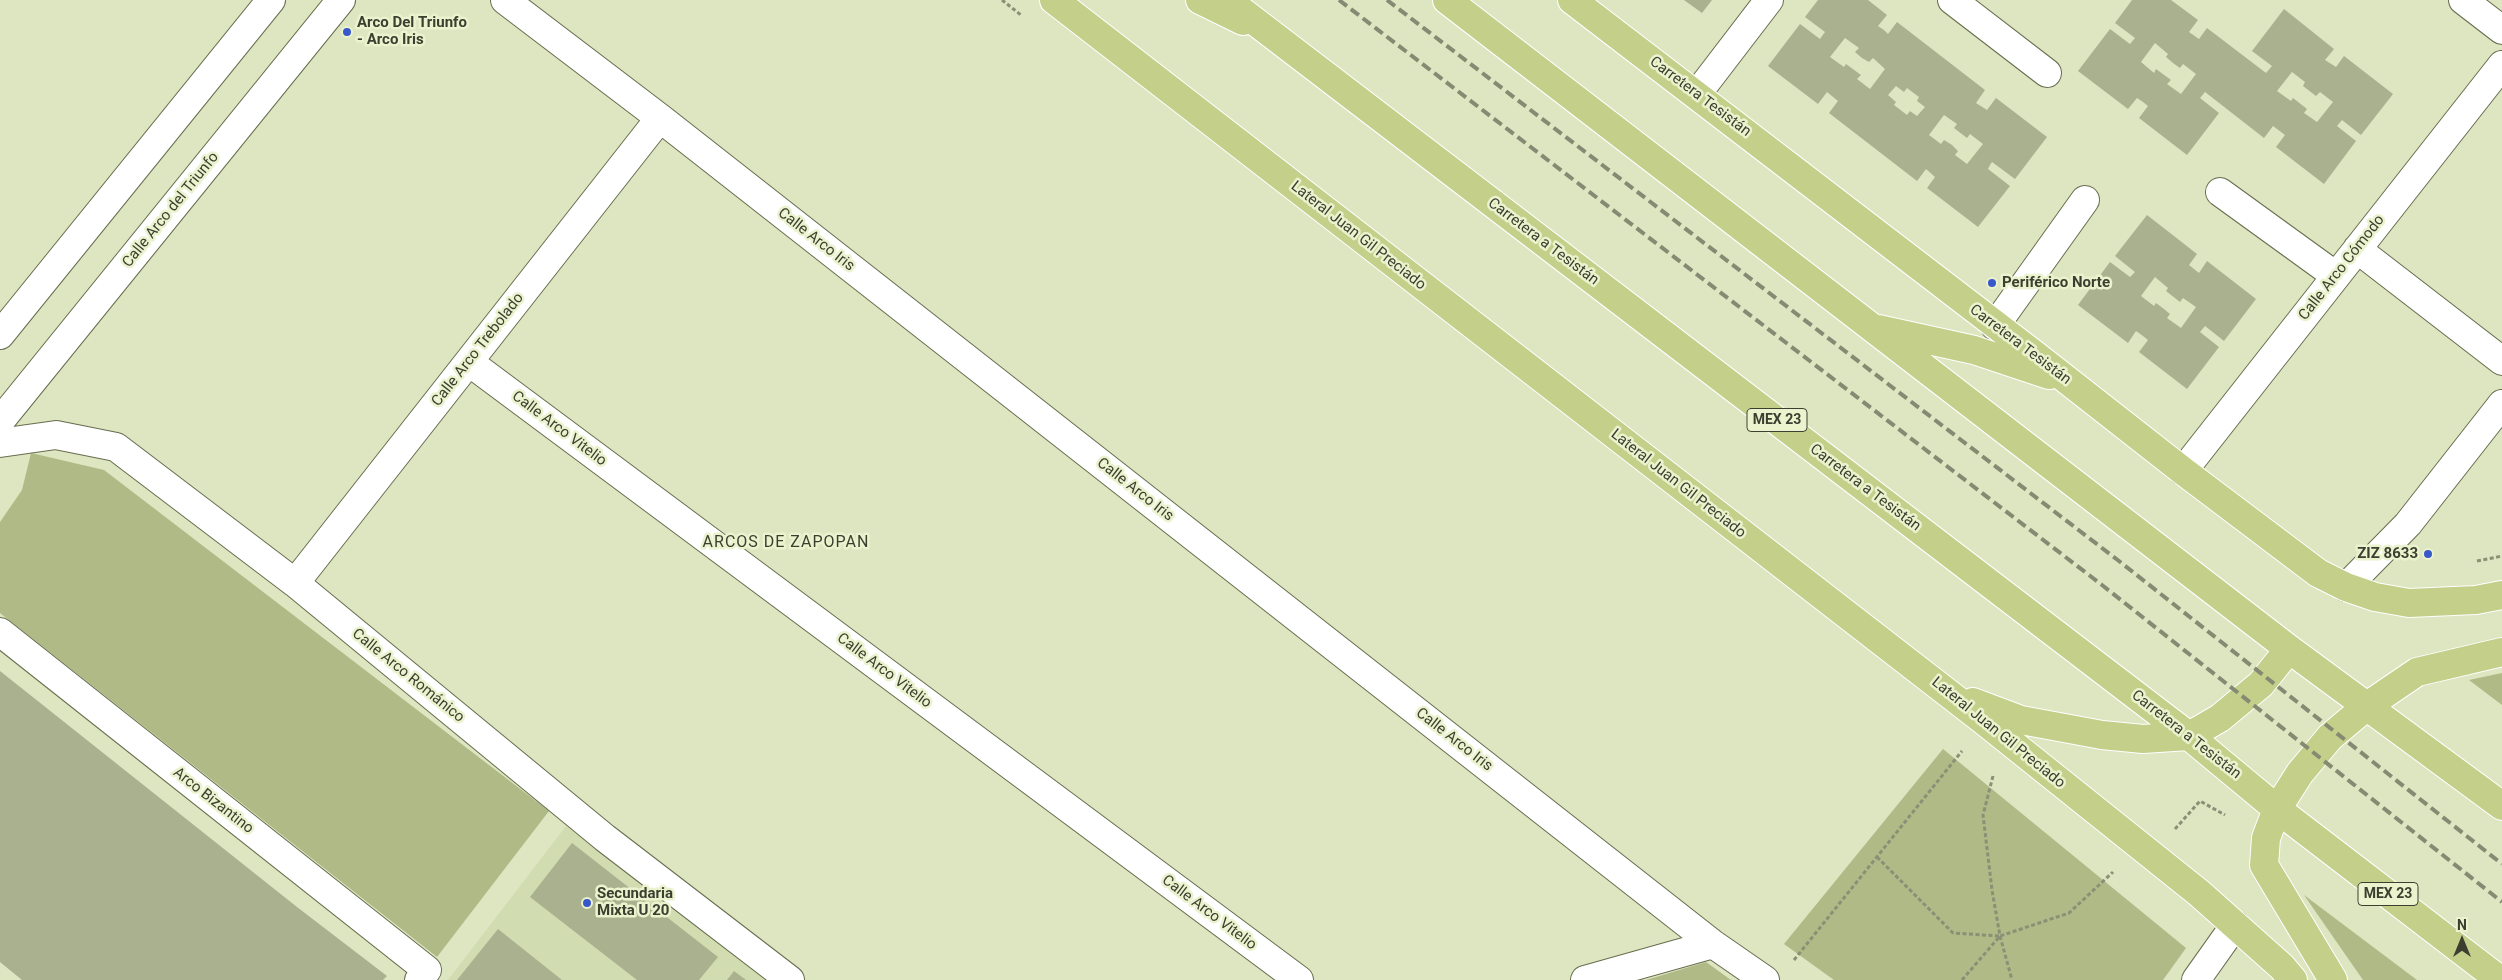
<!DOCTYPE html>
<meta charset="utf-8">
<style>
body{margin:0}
#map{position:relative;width:2502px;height:980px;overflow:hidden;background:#dde5c1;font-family:Roboto,sans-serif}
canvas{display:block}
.north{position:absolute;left:2437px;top:915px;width:50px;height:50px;-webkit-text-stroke:4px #eaf2ce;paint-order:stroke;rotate:0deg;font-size:14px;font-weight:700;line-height:20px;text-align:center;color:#3c3f30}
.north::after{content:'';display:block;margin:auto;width:18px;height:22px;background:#3c3f30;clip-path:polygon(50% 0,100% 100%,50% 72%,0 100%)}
</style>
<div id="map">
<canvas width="2502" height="980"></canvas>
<div class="north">N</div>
</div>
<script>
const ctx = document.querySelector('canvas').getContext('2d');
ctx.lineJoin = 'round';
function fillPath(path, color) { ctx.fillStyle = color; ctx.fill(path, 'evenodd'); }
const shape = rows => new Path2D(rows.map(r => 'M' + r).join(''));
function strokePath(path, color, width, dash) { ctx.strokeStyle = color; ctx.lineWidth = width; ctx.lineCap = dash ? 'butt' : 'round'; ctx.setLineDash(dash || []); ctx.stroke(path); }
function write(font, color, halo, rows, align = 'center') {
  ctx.font = font + ' Roboto,sans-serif'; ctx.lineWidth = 5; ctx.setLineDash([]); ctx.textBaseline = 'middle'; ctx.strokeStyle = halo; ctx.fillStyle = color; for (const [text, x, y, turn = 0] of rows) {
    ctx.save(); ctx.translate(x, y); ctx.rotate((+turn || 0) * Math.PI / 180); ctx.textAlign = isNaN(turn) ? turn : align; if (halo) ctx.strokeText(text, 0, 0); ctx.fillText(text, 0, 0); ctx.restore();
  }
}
fillPath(shape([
 [566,826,767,980,448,980]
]), '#d2dcb1');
fillPath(shape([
 [31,453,104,470,549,811,437,957,0,613,0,522,22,490],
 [2502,673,2502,705,2469,680],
 [1943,749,2186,948,2163,980,1834,980,1784,944],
 [2304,895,2417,980,2363,980],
 [1706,962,1731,980,1646,980]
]), '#afba86');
fillPath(shape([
 [1684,0,1712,0,1702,13],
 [1818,0,1868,0,1887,15,1878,26,1884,30,1888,34,1897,22,1985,90,1976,103,1987,110,1996,98,2047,137,2015,179,1992,162,1990,165,1988,169,2010,186,1978,227,1927,188,1935,177,1926,169,1917,181,1829,113,1838,101,1827,92,1818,104,1768,66,1800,24,1820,39,1822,36,1825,32,1805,17],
 [1845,38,1859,48,1855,52,1862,58,1869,62,1873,58,1885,69,1870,89,1857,79,1861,75,1846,64,1844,67,1830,57],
 [1896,86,1904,92,1907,88,1919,97,1917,101,1925,107,1917,116,1910,111,1907,115,1894,105,1896,102,1888,95],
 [1944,115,1957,124,1954,128,1967,138,1970,134,1983,144,1967,164,1955,155,1958,151,1952,145,1944,140,1941,144,1929,135],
 [2132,0,2171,0,2198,20,2189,32,2199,39,2207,28,2266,73,2272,66,2252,51,2284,9,2334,49,2325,60,2336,67,2344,56,2393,94,2361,135,2342,120,2337,126,2356,141,2324,184,2276,147,2285,135,2273,126,2264,138,2205,92,2200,98,2219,113,2187,155,2139,118,2148,106,2143,102,2137,98,2128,109,2078,71,2110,29,2130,44,2135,38,2115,23],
 [2155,43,2168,54,2166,57,2173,63,2180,68,2183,64,2196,74,2181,94,2167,84,2171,80,2156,69,2154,73,2141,62],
 [2292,72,2305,82,2303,86,2316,96,2320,92,2333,102,2317,122,2304,113,2307,109,2293,98,2291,101,2277,91],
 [2147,215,2197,254,2189,265,2199,273,2207,261,2256,299,2224,341,2205,326,2200,332,2219,347,2187,389,2139,352,2148,340,2143,336,2136,331,2128,343,2078,305,2110,262,2130,277,2135,272,2115,256],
 [2155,277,2168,288,2166,291,2180,302,2183,298,2196,307,2181,328,2167,318,2170,314,2164,309,2156,303,2154,306,2141,296],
 [0,671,297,907,387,976,383,980,22,980,0,962],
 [572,843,718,957,699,980,637,980,530,897],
 [498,929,562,980,457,980],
 [734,971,746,980,727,980]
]), '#aab18f');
const minor = shape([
 [505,0,660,118,1713,944,1765,980],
 [1952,0,2047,73],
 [2463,0,2502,30],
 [1697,94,1769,0],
 [2220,192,2336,276],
 [2357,249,2502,361],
 [1995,326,2085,200],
 [0,335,271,0],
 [469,362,1299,980],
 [1,420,341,0],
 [0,443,56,435,116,447,295,583,605,838,790,980],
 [2183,471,2502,65],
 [295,583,660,118],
 [2346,587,2408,524,2502,404],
 [0,632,427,970,419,980],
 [1585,980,1713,944],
 [2196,980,2235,925]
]);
const major = shape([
 [1054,0,1984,721,2199,893,2282,967,2293,980],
 [1200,0,1243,21],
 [1227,0,2189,736,2277,809,2500,980],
 [1447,0,2289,649,2502,806],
 [1572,0,2035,355,2183,471,2318,573,2346,587,2375,597,2409,603,2476,600,2502,595],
 [1878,329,1974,350,2049,375],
 [1973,702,2021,720,2102,735,2143,739,2189,736,2220,718,2261,684,2289,649],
 [2333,980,2264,865,2266,838,2277,809,2300,773,2330,737,2367,706,2417,672,2502,652]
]);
strokePath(minor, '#676d4e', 30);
strokePath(major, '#fff', 30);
strokePath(shape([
 [1002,0,1021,15],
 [2477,561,2502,556],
 [1993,776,1983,815,1992,890,2000,936,2012,980],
 [2175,829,2200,801,2225,815],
 [1877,857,1953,933,1999,936],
 [1794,960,1962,751],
 [1962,980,2000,936,2069,913,2113,872]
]), '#8a8f76', 3, [4, 2.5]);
strokePath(minor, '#fff', 28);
strokePath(major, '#c4cf8a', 28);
strokePath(shape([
 [1339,0,2102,585,2502,902],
 [1387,0,2119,561,2502,864]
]), '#858a72', 4, [10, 5]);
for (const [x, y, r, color] of [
 [347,32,5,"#3857c9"],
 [1992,283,5,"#3857c9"],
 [2428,554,5,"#3857c9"],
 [587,903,5,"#3857c9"]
]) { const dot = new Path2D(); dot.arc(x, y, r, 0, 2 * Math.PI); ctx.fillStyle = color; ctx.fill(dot); strokePath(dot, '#eaf2ce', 2); }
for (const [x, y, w] of [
 [1777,420,60],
 [2388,894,60]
]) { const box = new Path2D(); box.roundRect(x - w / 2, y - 11.5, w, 23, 4); ctx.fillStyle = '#eaf2ce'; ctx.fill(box); strokePath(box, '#3c3f30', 1); }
write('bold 14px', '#3c3f30', null, [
 ["MEX 23",1777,420],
 ["MEX 23",2388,894]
]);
write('bold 15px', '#3c3f30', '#eaf2ce', [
 ["Arco Del Triunfo",357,23],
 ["- Arco Iris",357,40],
 ["Periférico Norte",2002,283],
 ["ZIZ 8633",2418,554,"right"],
 ["Secundaria",597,894],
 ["Mixta U 20",597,911]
], 'left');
write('15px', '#3c3f30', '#eaf2ce', [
 ["Carretera Tesistán",1700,97,37],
 ["Calle Arco del Triunfo",171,210,-51],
 ["Lateral Juan Gil Preciado",1358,236,38],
 ["Calle Arco Iris",816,240,38],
 ["Carretera a Tesistán",1543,242,37],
 ["Calle Arco Cómodo",2342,268,-52],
 ["Carretera Tesistán",2020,345,37],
 ["Calle Arco Trebolado",478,350,-52],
 ["Calle Arco Vitelio",559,429,37],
 ["Lateral Juan Gil Preciado",1678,484,38],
 ["Carretera a Tesistán",1865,488,37],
 ["Calle Arco Iris",1135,490,38],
 ["Calle Arco Vitelio",884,671,37],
 ["Calle Arco Románico",408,676,39],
 ["Lateral Juan Gil Preciado",1998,733,39],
 ["Carretera a Tesistán",2186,735,38],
 ["Calle Arco Iris",1454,740,38],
 ["Arco Bizantino",213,801,38],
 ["Calle Arco Vitelio",1209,913,37]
]);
ctx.letterSpacing = '1px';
write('16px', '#3c3f30', '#eaf2ce', [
 ["ARCOS DE ZAPOPAN",786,543]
]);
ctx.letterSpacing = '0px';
</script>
